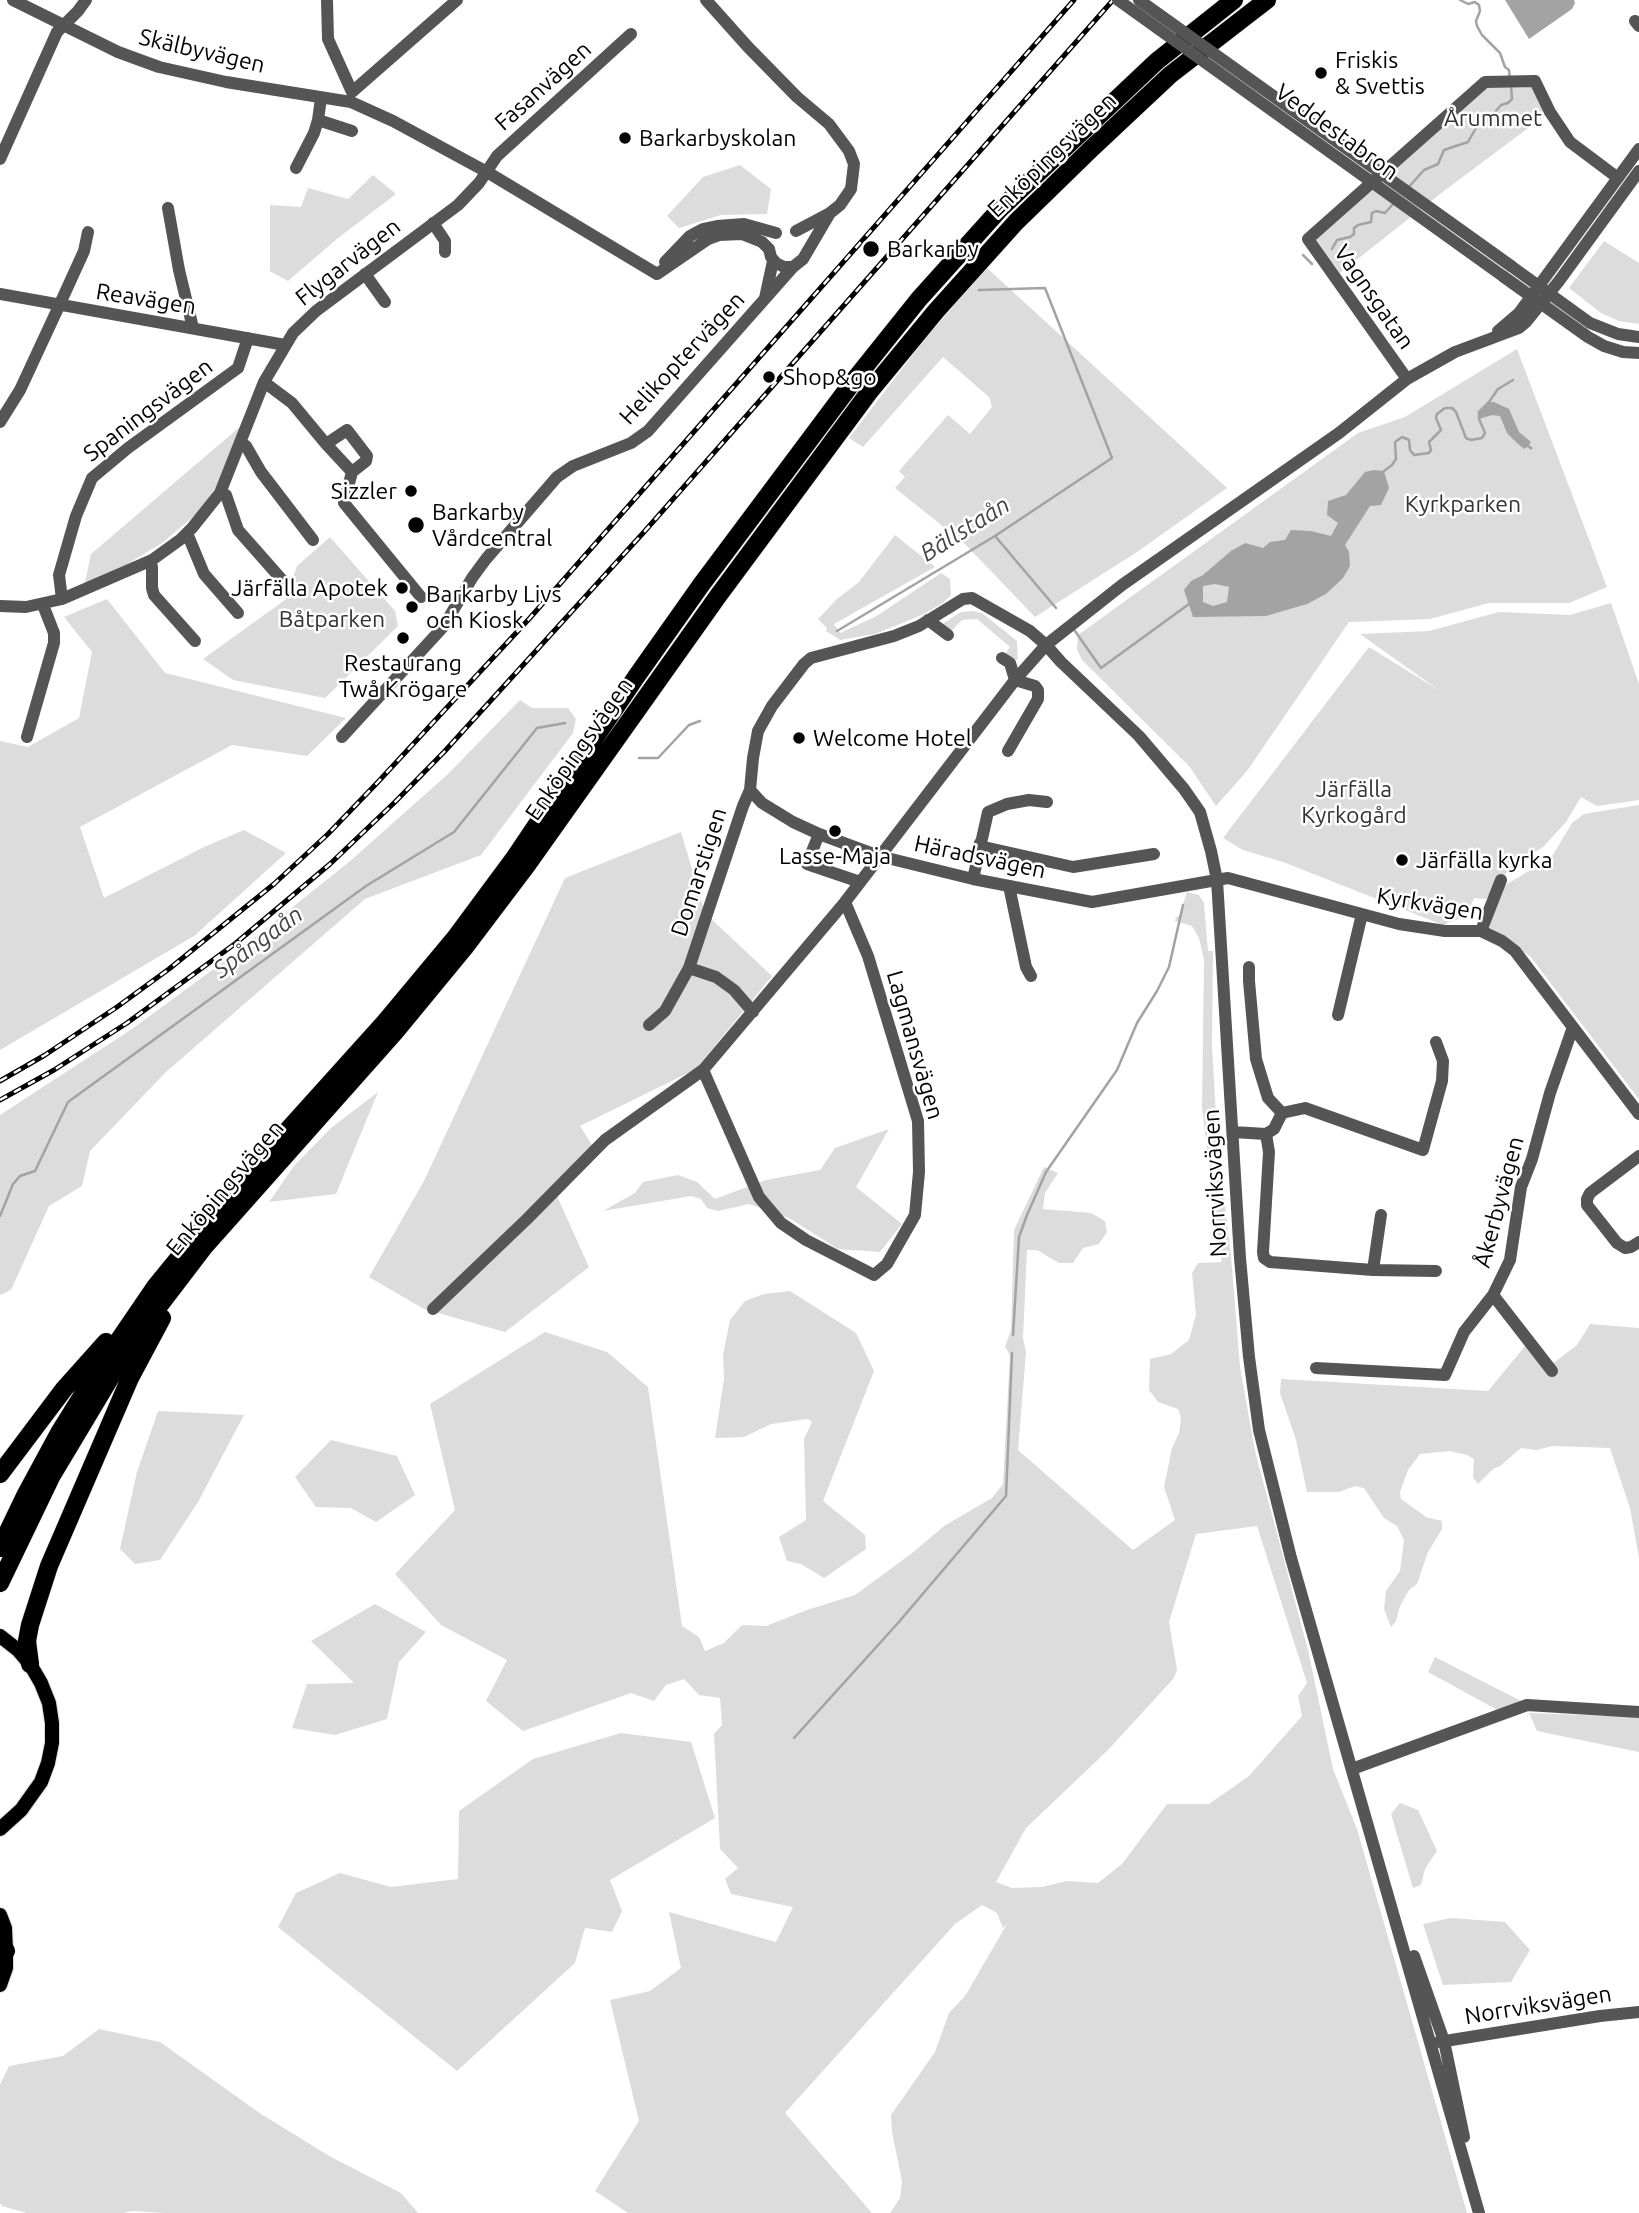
<!DOCTYPE html>
<meta charset="utf-8">
<style>
body{margin:0}
canvas{display:block;background:#fff}
</style>
<canvas width="1639" height="2213"></canvas>
<script>
const ctx = document.querySelector('canvas').getContext('2d');
ctx.lineJoin = 'round';
function fillPath(path, color) { ctx.fillStyle = color; ctx.fill(path, 'evenodd'); }
const shape = rows => new Path2D(rows.map(r => 'M' + r).join(''));
function strokePath(path, color, width, dash) { ctx.strokeStyle = color; ctx.lineWidth = width; ctx.lineCap = dash ? 'butt' : 'round'; ctx.setLineDash(dash || []); ctx.stroke(path); }
function write(font, color, halo, rows, align = 'center') {
  ctx.font = font + ' Ubuntu,sans-serif'; ctx.lineWidth = 5; ctx.setLineDash([]); ctx.textBaseline = 'middle'; ctx.strokeStyle = halo; ctx.fillStyle = color; for (const [text, x, y, turn = 0] of rows) {
    ctx.save(); ctx.translate(x, y); ctx.rotate((+turn || 0) * Math.PI / 180); ctx.textAlign = isNaN(turn) ? turn : align; if (halo) ctx.strokeText(text, 0, 0); ctx.fillText(text, 0, 0); ctx.restore();
  }
}
fillPath(shape([
 [1535,85,1547,114,1440,194,1340,273,1316,239,1484,86],
 [740,165,771,189,767,214,721,215,679,228,667,216,703,177],
 [373,175,396,194,338,238,288,281,270,271,270,205,301,207,308,188,348,199],
 [1604,241,1639,263,1639,324,1619,321,1601,313,1569,288],
 [987,268,1227,488,1137,552,1035,617,965,544,895,488,905,477,899,471,948,415,970,434,992,407,989,397,943,357,863,447,849,438,924,340],
 [1517,349,1607,587,1569,603,1489,603,1430,619,1349,622,1247,771,1216,806,1189,766,1082,660,1077,649,1078,635,1358,433,1405,417],
 [242,425,216,487,199,512,162,543,124,566,85,583,91,554],
 [895,535,935,567,834,624,840,633,875,617,941,573,950,579,951,595,943,603,924,614,875,634,840,640,826,631,827,628,818,619,837,599,859,582],
 [330,537,395,611,398,626,325,698,233,680,203,659,285,600,297,566],
 [107,599,165,673,346,718,307,756,232,745,80,827,104,898,204,847,244,830,286,853,194,936,0,1050,0,741,28,747,79,718,92,652,64,617],
 [1611,603,1639,684,1639,800,1597,806,1581,797,1566,822,1543,847,1510,868,1486,899,1474,898,1466,916,1443,925,1283,862,1243,850,1223,838,1369,647,1440,691,1360,634,1429,631,1499,612,1570,615],
 [972,611,982,613,1017,641,1018,660,1010,659,1005,654,1010,647,977,619,962,620,952,630,941,625,961,612],
 [520,700,532,708,568,708,576,719,573,733,481,855,365,899,166,1072,90,1151,82,1186,49,1206,11,1290,0,1295,0,1115,132,1029,234,954,349,862,448,774],
 [1639,805,1639,1097,1638,1098,1530,956,1488,930,1502,887,1551,858,1572,823,1584,814],
 [681,832,705,913,772,976,696,1069,580,1126,592,1145,557,1196,589,1267,505,1332,424,1309,369,1277,424,1181,565,878],
 [1187,892,1199,895,1204,903,1208,951,1213,951,1212,1045,1217,1134,1231,1256,1240,1367,1255,1451,1308,1650,1333,1769,1357,1829,1467,2213,890,2213,900,2198,902,2181,892,2132,891,2115,935,2052,949,2013,965,1996,1007,1924,1003,1928,997,1913,982,1905,955,1924,785,2113,872,2213,628,2213,595,2191,639,2121,610,2000,650,1991,681,1968,669,1912,776,1942,793,1907,731,1894,725,1879,738,1868,720,1849,714,1734,722,1725,720,1698,699,1695,684,1679,666,1685,654,1701,631,1693,523,1731,486,1701,507,1660,441,1625,395,1574,455,1510,430,1404,545,1332,607,1352,648,1387,682,1626,699,1637,705,1651,724,1643,742,1625,766,1626,807,1610,855,1595,911,1554,944,1526,992,1498,1003,1484,1010,1355,1005,1347,1011,1330,1014,1230,1044,1167,1058,1173,1045,1193,1043,1209,1091,1213,1105,1221,1107,1232,1099,1244,1083,1248,1073,1263,1059,1263,1037,1250,1027,1250,1023,1338,1026,1352,1018,1450,1133,1550,1175,1520,1164,1487,1172,1448,1179,1433,1181,1418,1178,1409,1158,1402,1149,1390,1150,1359,1171,1354,1189,1340,1196,1315,1192,1273,1198,1263,1222,1262,1219,1250,1202,1107,1204,960,1199,938,1192,926,1175,921,1176,917,1179,916],
 [1257,1526,1307,1683,1298,1696,1302,1716,1249,1776,1209,1804,1167,1804,1122,1864,1098,1883,1067,1881,1042,1887,1012,1888,996,1882,1026,1828,1108,1750,1174,1678,1177,1670,1169,1622,1196,1534],
 [378,1092,336,1194,269,1202,294,1166,331,1128],
 [889,1129,856,1187,902,1224,880,1252,838,1249,789,1218,749,1204,718,1211,707,1208,701,1199,691,1196,603,1211,635,1193,643,1182,678,1175,697,1182,715,1199,766,1180,820,1170,835,1148],
 [790,1291,856,1333,874,1371,823,1501,865,1535,866,1549,824,1578,801,1564,787,1561,779,1537,806,1520,804,1439,812,1422,808,1419,771,1424,744,1437,715,1438,724,1379,723,1355,730,1320,745,1301,764,1294],
 [1590,1324,1639,1328,1639,1558,1630,1508,1610,1448,1553,1446,1536,1450,1521,1448,1500,1466,1493,1469,1478,1484,1473,1477,1474,1459,1467,1455,1450,1451,1420,1454,1408,1470,1400,1492,1401,1499,1426,1517,1442,1521,1442,1529,1428,1552,1417,1584,1409,1590,1400,1606,1396,1621,1391,1627,1384,1609,1386,1591,1400,1571,1404,1540,1397,1526,1384,1518,1364,1488,1355,1486,1339,1492,1307,1492,1296,1440,1280,1393,1281,1379,1488,1391,1526,1345,1547,1368,1577,1345],
 [158,1411,244,1415,198,1502,160,1560,135,1564,120,1549,137,1472],
 [331,1440,397,1456,415,1495,376,1522,351,1508,316,1507,295,1477],
 [375,1604,426,1632,399,1662,387,1719,335,1735,292,1728,307,1684,354,1683,311,1641],
 [1435,1657,1523,1702,1503,1713,1428,1672],
 [1529,1713,1639,1717,1639,1752,1537,1731],
 [621,1733,691,1742,715,1818,610,1880,622,1911,612,1932,585,1928,575,1963,457,2071,278,1927,296,1893,340,1873,391,1887,458,1879,459,1811,533,1759],
 [1400,1803,1418,1810,1437,1851,1425,1869,1421,1885,1413,1888,1391,1814],
 [1451,1918,1505,1922,1530,1950,1511,1982,1443,1985,1423,1924],
 [99,2029,160,2042,261,2114,331,2157,401,2193,418,2213,165,2213,132,2211,123,2213,27,2213,2,2206,0,2203,0,2085,9,2066,63,2056]
]), '#dcdcdc');
fillPath(shape([
 [1505,0,1574,0,1575,3,1572,9,1529,39],
 [1489,402,1494,402,1509,409,1519,432,1531,442,1529,445,1533,448,1531,450,1527,447,1524,449,1517,443,1507,433,1500,416,1492,415,1479,419,1479,412],
 [1374,470,1384,471,1389,488,1381,505,1370,506,1345,545,1349,552,1350,566,1343,578,1326,594,1307,604,1266,616,1193,617,1184,590,1191,581,1203,575,1231,551,1245,543,1263,548,1270,542,1285,540,1291,530,1311,531,1331,536,1338,523,1327,515,1328,501,1346,495,1365,472],
 [1215,584,1229,587,1227,602,1213,606,1203,602,1203,586]
]), '#a3a3a3');
strokePath(shape([
 [1460,0,1468,4,1475,2,1479,5,1480,11,1476,21,1477,26,1482,35,1500,53,1505,67,1509,70,1510,79],
 [1408,188,1424,170,1438,164,1444,150,1468,142,1476,128,1490,118,1501,105,1508,103,1512,99,1511,85],
 [1332,249,1337,240,1350,237,1354,234,1354,228,1358,225,1371,222,1372,213,1376,211,1385,213,1394,203],
 [1303,255,1312,264],
 [1384,471,1392,465,1396,459,1395,442,1402,437,1409,440,1410,450,1414,455,1429,453,1431,450,1429,442,1441,430,1436,418,1437,414,1445,408,1452,408,1456,412,1466,438,1471,440,1482,438,1485,433,1479,419,1479,412,1489,402,1498,389,1513,380],
 [995,536,1056,608],
 [837,631,995,536,1112,458,1045,288,979,290],
 [1075,631,1101,668,1189,604],
 [639,758,658,758,689,725,700,721],
 [0,1216,13,1184,20,1176,35,1171,68,1102,366,886,454,832,537,728,565,723],
 [1013,1335,1019,1237,1027,1215,1046,1172,1117,1070,1137,1023,1157,991,1169,967,1183,905],
 [794,1738,898,1623,1006,1496,1012,1353]
]), '#a3a3a3', 2.5);
const major = shape([
 [0,1636,18,1650,30,1664,41,1683,49,1703,52,1723,52,1743,48,1763,41,1782,21,1810,0,1829],
 [0,1915,5,1928,6,1951,6,1968,0,1985]
]);
const highway = shape([
 [0,1474,64,1389,106,1342],
 [0,1548,26,1494,59,1433,95,1375,155,1287,240,1183,385,1022,455,938,515,857,636,677,701,585,855,379,919,299,1000,209,1157,61,1234,0],
 [0,1583,51,1477,133,1340,204,1247,395,1032,465,947,527,865,718,596,870,391,936,311,1016,222,1091,149,1170,75,1267,0],
 [30,1664,27,1641,30,1625,49,1566,130,1378,162,1318],
 [0,1942,6,1951]
]);
strokePath(major, '#dbdbdb', 16);
strokePath(highway, '#dbdbdb', 19);
strokePath(shape([
 [13,0,118,52,159,67,226,82,351,102,393,121,487,172,657,274],
 [327,0,328,39,352,92],
 [706,0,748,47,797,97,829,124,849,151,854,164,851,189,840,205,830,213,796,231],
 [1635,21,1639,26],
 [352,92,457,0],
 [318,120,352,131],
 [0,159,57,32,78,11,86,0],
 [296,168,314,133,318,120,321,98],
 [168,208,179,270,193,328],
 [433,223,445,241,445,252],
 [665,262,690,236,703,229,717,226,744,224,776,233],
 [1511,266,1590,323,1618,334,1639,337],
 [365,274,385,302],
 [657,274,708,239,719,235,742,234,762,242,769,249,771,257,776,263,784,267,793,267,803,259,830,213],
 [1504,277,1588,337,1604,346,1623,352,1639,353],
 [0,294,285,345],
 [765,298,773,261],
 [1498,331,1519,313,1639,149],
 [1407,379,1308,239,1485,82,1535,81,1550,112,1570,142,1618,178],
 [264,382,292,403,326,444,352,472,366,461,367,456,347,430,326,444],
 [0,422,20,390,59,306,84,251,88,232],
 [240,442,246,446,261,472,313,540],
 [352,472,344,503,421,597],
 [220,493,226,495,238,530,283,581],
 [187,533,204,574,238,613],
 [150,561,152,567,152,588,154,595,195,641],
 [62,599,59,575,76,516,92,478,128,448,238,368,248,338],
 [0,606,26,607,62,599,152,560,181,539,192,528,220,493,264,382,293,333,316,311,458,205,479,183,497,156,631,34],
 [928,620,948,635],
 [1002,658,1010,663,1015,680],
 [27,737,54,643,54,633,43,605],
 [342,737,444,626,472,578,486,559,557,477,573,466,631,443,648,431,793,267],
 [1008,751,1038,699,1038,690,1035,686,1015,680],
 [750,790,762,803,793,822,819,834,879,856,973,879,1092,902,1228,878,1399,924,1445,931,1481,931,1502,941,1515,951,1639,1114],
 [819,834,807,864,860,882],
 [980,843,984,847,1073,867,1154,854],
 [973,879,988,812,1007,804,1029,800,1047,802],
 [1009,886,1026,967,1031,976],
 [1481,931,1501,880],
 [1249,967,1249,981,1256,1059,1268,1098,1282,1113],
 [753,1012,734,990,716,977,689,968,743,806,750,790,753,758,758,731,772,706,804,664,811,658,894,636,919,626,963,599,972,598,1030,631,1046,645,1061,662,1139,736,1184,789,1200,812,1211,851,1217,880,1240,1258,1249,1357,1259,1430,1291,1558,1479,2213],
 [1338,1015,1362,914],
 [649,1025,665,1011,689,968],
 [703,1070,759,1197,781,1223,806,1240,874,1275,887,1264,915,1215,919,1172,918,1121,868,956,845,902],
 [1233,1132,1266,1134,1269,1152,1263,1252,1264,1258,1270,1262,1373,1270,1436,1271],
 [1266,1134,1274,1129,1282,1113,1305,1108,1423,1150,1442,1081,1443,1061,1436,1042],
 [1639,1156,1590,1193,1587,1199,1587,1205,1617,1243,1625,1248,1631,1247,1639,1242],
 [1373,1270,1381,1215],
 [1493,1295,1552,1371],
 [433,1309,527,1219,605,1140,703,1070,845,902,1015,680,1046,645,1122,585,1339,433,1407,379,1455,352,1519,328,1526,322,1559,281,1639,171],
 [1316,1368,1445,1375,1464,1332,1493,1295,1510,1260,1521,1187,1532,1159,1550,1093,1573,1027],
 [1352,1769,1527,1705,1639,1712],
 [1414,1956,1444,2041,1464,2137],
 [1439,2042,1600,2016,1639,2012]
]), '#555', 12);
strokePath(major, '#000', 14);
strokePath(highway, '#000', 18);
const rail = shape([
 [0,1081,45,1055,117,1007,169,969,274,884,328,834,377,783,529,619,1074,0],
 [0,1100,54,1070,127,1023,236,943,330,864,395,802,444,752,644,532,1113,0]
]);
strokePath(rail, '#000', 5);
strokePath(rail, '#fff', 2.5, [8]);
strokePath(shape([
 [1118,0,1504,277],
 [1139,0,1511,266]
]), '#555', 12);
for (const [x, y, r, color] of [
 [1321,73,7,"#000"],
 [625,138,7,"#000"],
 [871,249,9,"#000"],
 [769,377,7,"#000"],
 [411,491,7,"#000"],
 [416,525,9,"#000"],
 [402,588,7,"#000"],
 [412,607,7,"#000"],
 [403,638,7,"#000"],
 [799,738,7,"#000"],
 [835,831,7,"#000"],
 [1402,860,7,"#000"]
]) { const dot = new Path2D(); dot.arc(x, y, r, 0, 2 * Math.PI); ctx.fillStyle = color; ctx.fill(dot); strokePath(dot, '#fff', 2.5); }
write('23px', '#000', '#fff', [
 ["Skälbyvägen",202,51,13],
 ["Fasanvägen",543,86,-42],
 ["Veddestabron",1337,132,36],
 ["Enköpingsvägen",1052,155,-44],
 ["Flygarvägen",348,262,-38],
 ["Vagnsgatan",1374,297,55],
 ["Reavägen",146,299,9],
 ["Helikoptervägen",682,358,-47],
 ["Spaningsvägen",148,410,-37],
 ["Enköpingsvägen",579,749,-55],
 ["Häradsvägen",980,857,12],
 ["Domarstigen",699,872,-72],
 ["Kyrkvägen",1430,904,9],
 ["Lagmansvägen",915,1045,74],
 ["Norrviksvägen",1215,1183,-93],
 ["Enköpingsvägen",225,1188,-50],
 ["Åkerbyvägen",1499,1202,-75],
 ["Norrviksvägen",1538,2005,-9]
]);
write('23px', '#000', '#fff', [
 ["Friskis",1335,60],
 ["& Svettis",1335,86],
 ["Barkarbyskolan",639,138],
 ["Barkarby",887,249],
 ["Shop&go",783,377],
 ["Sizzler",397,491,"right"],
 ["Barkarby",432,512],
 ["Vårdcentral",432,538],
 ["Järfälla Apotek",388,588,"right"],
 ["Barkarby Livs",426,594],
 ["och Kiosk",426,620],
 ["Restaurang",403,663,"center"],
 ["Twå Krögare",403,689,"center"],
 ["Welcome Hotel",813,738],
 ["Lasse-Maja",835,856,"center"],
 ["Järfälla kyrka",1416,860]
], 'left');
write('23px', '#333', '#fff', [
 ["Årummet",1493,118],
 ["Kyrkparken",1463,504],
 ["Båtparken",332,619],
 ["Järfälla",1354,789],
 ["Kyrkogård",1354,815]
]);
write('italic 24px', '#444', '#fff', [
 ["Bällstaån",965,529,-32],
 ["Spångaån",258,942,-36]
]);
</script>
